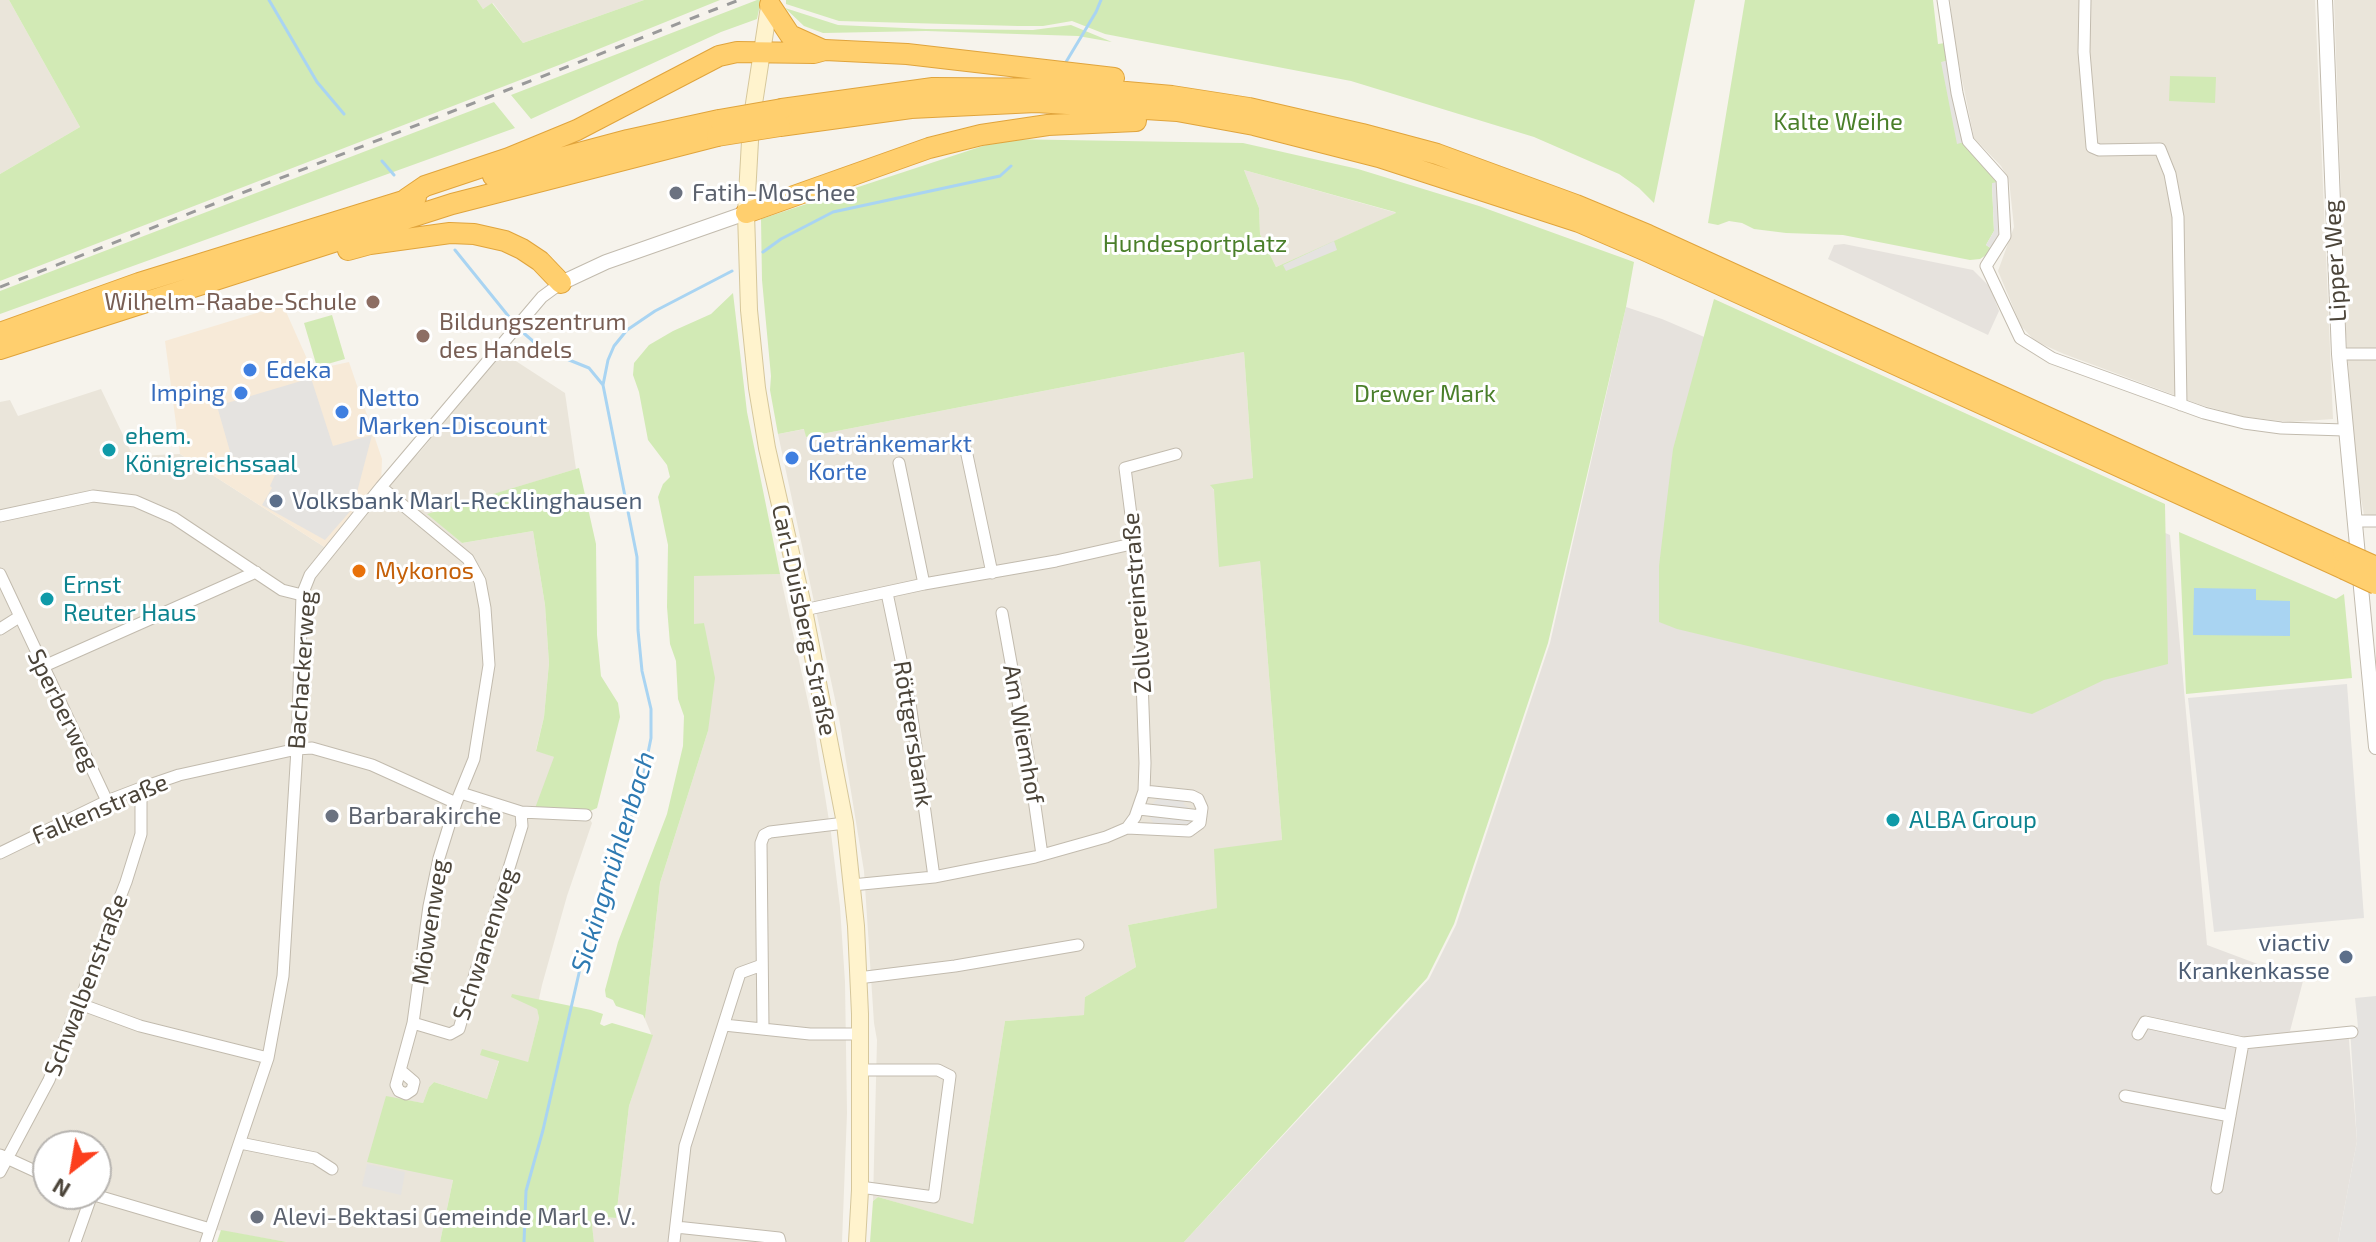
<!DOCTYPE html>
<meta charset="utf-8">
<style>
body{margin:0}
#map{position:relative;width:2376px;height:1242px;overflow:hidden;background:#f6f3ec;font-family:"Exo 2",sans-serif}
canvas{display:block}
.north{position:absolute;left:32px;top:1130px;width:80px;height:80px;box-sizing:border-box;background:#fff;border:2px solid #b7b4b0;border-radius:50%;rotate:211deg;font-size:22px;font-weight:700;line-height:32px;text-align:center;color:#4b4439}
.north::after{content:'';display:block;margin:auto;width:28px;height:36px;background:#fc3f1d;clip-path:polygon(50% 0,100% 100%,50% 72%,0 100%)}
</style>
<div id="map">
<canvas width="2376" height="1242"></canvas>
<div class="north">N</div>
</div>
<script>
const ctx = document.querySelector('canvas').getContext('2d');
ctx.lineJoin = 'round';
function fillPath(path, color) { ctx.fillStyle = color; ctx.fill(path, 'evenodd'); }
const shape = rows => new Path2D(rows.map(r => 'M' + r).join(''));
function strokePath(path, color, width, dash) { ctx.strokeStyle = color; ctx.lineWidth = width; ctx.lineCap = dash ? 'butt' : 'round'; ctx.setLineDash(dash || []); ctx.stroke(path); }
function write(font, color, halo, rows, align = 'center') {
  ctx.font = font + ' "Exo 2",sans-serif'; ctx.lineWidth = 6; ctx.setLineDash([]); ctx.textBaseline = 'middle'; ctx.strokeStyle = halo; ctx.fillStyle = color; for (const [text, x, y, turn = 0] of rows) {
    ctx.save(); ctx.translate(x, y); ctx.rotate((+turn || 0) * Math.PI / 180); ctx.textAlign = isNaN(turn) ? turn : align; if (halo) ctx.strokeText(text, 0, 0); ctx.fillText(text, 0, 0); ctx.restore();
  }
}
fillPath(shape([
 [0,0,9,0,80,127,0,174],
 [477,0,644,0,523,43,493,3,483,9],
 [1950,0,2315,0,2333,419,2290,422,2245,417,2201,405,2064,354,2035,341,2021,326,1998,271,2014,227,2009,180,2001,166,1974,138,1954,40],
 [2334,0,2376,0,2376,515,2364,515,2355,465,2346,334],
 [1244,170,1397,213,1276,267,1260,234,1259,208],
 [502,352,565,393,576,469,428,514,462,543,533,531,545,605,549,663,544,717,536,750,554,757,592,823,567,896,542,985,537,1008,539,1018,528,1063,499,1060,487,1099,434,1082,429,1087,423,1103,386,1097,453,1180,440,1242,287,1242,211,1229,206,1242,0,1242,0,402,10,400,18,416,101,389,133,456,180,454,329,550,381,487,419,453],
 [48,1146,96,1146,96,1194,48,1194],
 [1244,352,1253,478,1211,486,1260,561,1282,840,1218,908,1128,925,1136,967,1085,997,1085,1015,1005,1021,973,1225,878,1197,873,1201,877,1040,874,1023,864,871,839,718,778,434,805,429,806,437],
 [780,574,815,734,831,833,840,907,845,982,847,1113,842,1242,594,1242,591,1216,616,1218,629,1106,652,1036,645,1019,660,883,708,731,704,623,694,625,694,575]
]), '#eae5da');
fillPath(shape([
 [283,305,312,370,349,362,382,459,381,487,329,550,180,454,165,341]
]), '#f7ead8');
fillPath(shape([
 [1844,244,1973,270,1990,287,1999,311,1988,335,1828,259,1834,245],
 [1626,307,1662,319,2170,535,2207,945,2303,981,2290,1031,2348,1028,2357,1141,2338,1242,1184,1242,1429,979,1456,925,1550,643]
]), '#e6e2dd');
fillPath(shape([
 [9,0,477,0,483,9,492,3,523,43,644,0,720,0,559,65,0,281,0,174,80,127],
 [757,0,761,0,757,19,721,32,531,119,511,95],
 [786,0,1695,0,1654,203,1639,188,1619,174,1534,137,1351,81,1105,34,1072,21,1043,26,1018,26,839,21,786,4],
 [1745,0,1933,0,1938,44,1945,43,1948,61,1942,62,1958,143,1964,142,1967,149,1995,176,1998,182,1992,184,1994,231,1986,245,1992,249,1989,253,1980,259,1970,260,1843,235,1786,233,1754,229,1742,223,1729,221,1718,225,1708,223],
 [785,8,838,25,926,29,1033,30,1071,25,1112,42,1078,36,926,31,823,33,804,26],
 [2170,76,2216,77,2215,103,2169,101],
 [494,102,515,128,0,314,0,291],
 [1004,139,1243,143,1358,169,1479,206,1634,262,1626,307,1548,643,1454,924,1427,978,1184,1242,870,1242,873,1201,878,1197,973,1224,1005,1021,1084,1015,1085,997,1136,967,1128,925,1217,908,1214,849,1282,840,1260,561,1219,567,1214,490,1210,485,1253,478,1244,352,806,437,804,429,778,434,770,390,771,376,762,280,761,219],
 [1244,170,1395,212,1396,213,1276,267,1260,234,1259,208],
 [733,293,747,412,780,574,694,576,694,624,704,623,715,678,708,731,660,883,645,1019,643,1015,616,1006,613,1000,606,997,605,990,618,942,667,814,683,746,684,716,678,699,676,661,670,644,667,607,668,545,658,497,663,484,670,477,667,465,648,440,639,392,633,375,634,363,649,345,673,331,711,314],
 [1714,299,2165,504,2168,664,2104,680,2032,714,1677,629,1659,622,1659,566,1673,449],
 [332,315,345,359,317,367,304,323],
 [579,468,596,544,597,635,601,676,618,703,620,717,597,808,588,812,534,811,554,757,536,751,544,717,549,663,545,605,533,531,462,543,427,514],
 [2179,532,2336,599,2344,594,2352,678,2186,694],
 [512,994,591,1010,603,1014,600,1024,604,1026,612,1023,653,1035,629,1106,616,1218,591,1216,594,1242,440,1242,453,1180,367,1162,386,1096,423,1103,429,1087,434,1082,487,1099,499,1061,480,1055,482,1049,528,1062,539,1018,537,1009,511,997],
 [221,1230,287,1242,217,1242]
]), '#d2eab5');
fillPath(shape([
 [1948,61,1964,142,1957,144,1941,62],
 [1998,182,2001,233,1992,249,1986,245,1994,231,1992,183],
 [1334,241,1337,250,1286,271,1283,265],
 [311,378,333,446,372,435,356,496,360,500,325,540,262,505,272,488,270,486,275,475,262,465,258,471,231,455,217,406],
 [2347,684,2364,918,2214,932,2188,698],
 [1161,796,1187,800,1183,804,1191,809,1188,812,1149,807],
 [1147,813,1186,817,1192,823,1181,828,1156,827],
 [2376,996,2376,1242,2338,1242,2357,1141,2350,1028,2358,1027,2355,998],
 [367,1164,405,1172,401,1195,362,1186]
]), '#e5e3e0');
fillPath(shape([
 [2194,588,2256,589,2256,600,2290,601,2290,636,2193,635]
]), '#a9d4f2');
strokePath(shape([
 [269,0,317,82,344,114],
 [1066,62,1096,12,1101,0],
 [382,161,394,175],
 [455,250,514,323],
 [763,252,781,239,833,212,1000,176,1011,166],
 [519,329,542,349,589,368,603,385],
 [524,1242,526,1191,543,1130,585,947,615,868,642,783,651,738,651,709,642,671,638,630,637,557,603,385,608,360,614,346,627,330,655,311,732,271]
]), '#a9d4f2', 3);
const minor = shape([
 [1943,0,1957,93,1968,141,2002,179,2005,236,1986,266,2020,338,2052,358,2204,413,2244,423,2281,428,2344,430],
 [2085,0,2084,52,2092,147,2099,150,2160,149,2170,174,2178,217,2181,405],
 [2339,354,2376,354],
 [966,450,992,573],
 [899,463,924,584],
 [381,487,468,559,480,581,485,608,489,665,474,759,456,803,439,858,429,906,413,1023,396,1085,399,1091,406,1094,412,1090,414,1082,400,1070],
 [0,516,93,496,135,501,174,518,282,590,302,595],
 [2354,521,2376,521],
 [0,574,107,801],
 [887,593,910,703,934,877],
 [804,610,924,584,1056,561,1136,543],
 [1002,613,1028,757,1042,855],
 [0,629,19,617],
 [42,667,256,572],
 [461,793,521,812,586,815],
 [1139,809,1201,816],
 [1127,828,1189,831,1200,823,1202,808,1198,799,1192,796,1144,791],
 [0,853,107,801,141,788,179,775,297,749,312,748,372,765,456,803],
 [852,885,934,877,1035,857,1106,837,1127,828,1135,817,1144,791,1145,763,1138,570,1125,468,1176,454],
 [858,978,955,966,1078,945],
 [80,1004,140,1026,268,1058],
 [413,1023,450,1034,459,1029,477,967,483,958,484,949,522,826,521,812],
 [724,1025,810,1034,860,1034],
 [763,1029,761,843,764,835,770,832,845,823],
 [2138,1034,2145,1022,2243,1043,2352,1032],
 [2125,1096,2230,1116],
 [240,1143,315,1158,332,1169],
 [0,1155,48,1177],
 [0,1172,49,1080,126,882,141,834,141,788],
 [860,1187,934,1197,950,1076,938,1070,861,1070],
 [2217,1188,2243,1043],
 [91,1194,210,1229],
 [676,1227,779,1238,780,1242],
 [75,1242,92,1194],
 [206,1242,268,1058,283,976,297,749,302,595,310,575,381,487,542,297,561,283],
 [674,1242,685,1146,740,973,762,965]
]);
const tertiary = shape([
 [2325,0,2339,354,2376,747],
 [561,283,606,262,746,213]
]);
const secondary = shape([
 [770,0,751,123,746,213,749,310,757,388,767,448,804,610,845,823,856,926,860,1014,860,1190,857,1242]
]);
const motorway = shape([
 [770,5,790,35,821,49],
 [782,109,933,88,1092,89,1172,96,1249,108,1362,134,1437,154,1576,205,1648,235,2343,552],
 [780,126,911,108,1036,102,1177,111,1254,125,1379,157,1579,222,1644,250,2344,569],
 [493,176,628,140,719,120],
 [406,199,425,186,509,158,577,130,719,56,737,52,814,53,825,50,907,54,1114,78],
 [746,213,929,148,981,135,1048,125,1136,121],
 [348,250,370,244,450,233,474,234,505,241,522,249,540,261,561,283],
 [0,333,139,283,416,197],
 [0,349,452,204,717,136]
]);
strokePath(minor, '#c2bbae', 13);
strokePath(tertiary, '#c2bbae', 16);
strokePath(secondary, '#d6c79b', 18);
strokePath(motorway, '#e0a43c', 22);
strokePath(minor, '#fff', 11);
strokePath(tertiary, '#fff', 14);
strokePath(secondary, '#fff3cd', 16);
strokePath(motorway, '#ffcf6e', 20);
strokePath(shape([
 [0,287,739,0]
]), '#9a9a9a', 3, [10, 10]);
const motorwayBridge = shape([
 [719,120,782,109],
 [717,136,780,126],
 [2343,552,2374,566],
 [2344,569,2376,584]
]);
strokePath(motorwayBridge, '#e0a43c', 22, []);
strokePath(motorwayBridge, '#ffcf6e', 20);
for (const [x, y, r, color] of [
 [676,193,8,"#6b7280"],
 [373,302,8,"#8d6e63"],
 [423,336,8,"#8d6e63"],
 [250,370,8,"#3f7fe0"],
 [241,393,8,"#3f7fe0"],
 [342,412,8,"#3f7fe0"],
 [109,450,8,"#0f9aa8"],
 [792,458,8,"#3f7fe0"],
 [276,501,8,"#5c6f8a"],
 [359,571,8,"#e8710a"],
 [47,599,8,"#0f9aa8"],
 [332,816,8,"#6b7280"],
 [1893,820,8,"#0f9aa8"],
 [2346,957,8,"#5c6f8a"],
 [257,1217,8,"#6b7280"]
]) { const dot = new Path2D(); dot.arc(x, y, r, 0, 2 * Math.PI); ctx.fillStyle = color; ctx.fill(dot); strokePath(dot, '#fff', 3); }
write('24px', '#4a7f2a', '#fff', [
 ["Kalte Weihe",1838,122],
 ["Hundesportplatz",1195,244],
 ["Drewer Mark",1425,394]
]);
write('24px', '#5b616d', '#fff', [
 ["Fatih-Moschee",692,193],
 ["Barbarakirche",348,816],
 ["Alevi-Bektasi Gemeinde Marl e. V.",273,1217]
], 'left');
write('24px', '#4b4439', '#fff', [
 ["Lipper Weg",2335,261,-93],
 ["Zollvereinstraße",1137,603,-94],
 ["Carl-Duisberg-Straße",804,620,78],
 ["Bachackerweg",302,670,-86],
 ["Sperberweg",63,710,64],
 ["Röttgersbank",913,734,81],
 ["Am Wiemhof",1023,734,80],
 ["Falkenstraße",100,809,-23],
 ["Möwenweg",430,922,-81],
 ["Schwanenweg",485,944,-72],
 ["Schwalbenstraße",86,985,-69]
]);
write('24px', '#785e54', '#fff', [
 ["Wilhelm-Raabe-Schule",357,302],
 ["Bildungszentrum",439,322,"left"],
 ["des Handels",439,350,"left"]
], 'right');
write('24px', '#366cbe', '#fff', [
 ["Edeka",266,370],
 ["Imping",225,393,"right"],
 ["Netto",358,398],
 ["Marken-Discount",358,426],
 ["Getränkemarkt",808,444],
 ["Korte",808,472]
], 'left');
write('24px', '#0d838f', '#fff', [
 ["ehem.",125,436],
 ["Königreichssaal",125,464],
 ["Ernst",63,585],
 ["Reuter Haus",63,613],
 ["ALBA Group",1909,820]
], 'left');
write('24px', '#4e5e75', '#fff', [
 ["Volksbank Marl-Recklinghausen",292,501],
 ["viactiv",2330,943,"right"],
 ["Krankenkasse",2330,971,"right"]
], 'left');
write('24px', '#c56008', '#fff', [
 ["Mykonos",375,571]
], 'left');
write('italic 26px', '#2e7ab2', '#fff', [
 ["Sickingmühlenbach",613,862,-73]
]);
</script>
